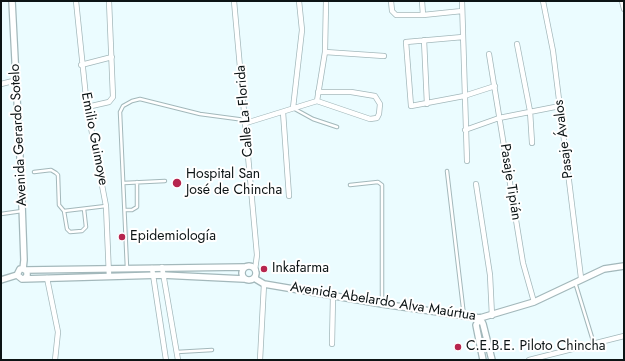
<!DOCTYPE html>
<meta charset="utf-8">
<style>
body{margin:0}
#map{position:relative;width:625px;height:361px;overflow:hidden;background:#ebfcff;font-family:Jost,sans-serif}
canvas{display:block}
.frame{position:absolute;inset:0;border:2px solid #0c1415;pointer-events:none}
</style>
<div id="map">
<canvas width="625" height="361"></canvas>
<div class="frame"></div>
</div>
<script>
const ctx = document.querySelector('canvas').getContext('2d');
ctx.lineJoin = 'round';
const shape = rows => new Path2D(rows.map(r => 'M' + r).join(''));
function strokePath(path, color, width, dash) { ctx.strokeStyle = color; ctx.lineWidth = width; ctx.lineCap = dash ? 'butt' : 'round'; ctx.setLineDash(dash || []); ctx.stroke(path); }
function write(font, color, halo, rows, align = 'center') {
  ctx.font = font + ' Jost,sans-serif'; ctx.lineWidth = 4; ctx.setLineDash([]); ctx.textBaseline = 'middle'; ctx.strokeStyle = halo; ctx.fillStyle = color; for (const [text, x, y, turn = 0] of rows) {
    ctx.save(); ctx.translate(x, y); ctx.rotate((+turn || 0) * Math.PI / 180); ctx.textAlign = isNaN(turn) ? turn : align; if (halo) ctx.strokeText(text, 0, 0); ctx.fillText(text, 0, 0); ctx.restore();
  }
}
const service = shape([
 [293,108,313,119,337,127],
 [447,171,464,316],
 [34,172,51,170,56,173,58,175,59,205,64,211,106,206],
 [124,183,165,181],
 [350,185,378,182,382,185,382,304],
 [125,210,132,210,137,207,137,182],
 [64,211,67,229,70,232,82,231,86,227,84,209],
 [1,214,22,211],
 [127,268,120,112,123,106,132,101,140,99,200,114,245,120],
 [575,282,594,344],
 [177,352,212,350]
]);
const minor = shape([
 [76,1,87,107,106,206,109,276],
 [234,1,257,255,255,270],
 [391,1,392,11,396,15,423,15,462,11],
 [422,1,423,15],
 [462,1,467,161],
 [543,1,553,51,581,278],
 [622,1,624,9],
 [463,37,406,42,411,106,464,96,495,86],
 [424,40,427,104],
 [517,44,530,111,532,143],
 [325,52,384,56],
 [489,54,523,263,534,302],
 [81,65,112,57],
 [1,84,17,80],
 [317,101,325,52,326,1],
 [87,107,109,102,113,97,109,1],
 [293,108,302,30,299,1],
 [283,112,289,196],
 [246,123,317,101,370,119,377,118,379,114,380,104,375,96,351,92,318,92],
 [465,130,499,118,560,106],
 [476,184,490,275,492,316],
 [162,267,178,360],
 [152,268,166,360],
 [47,278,58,332,55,360],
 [332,344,333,296],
 [260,360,264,284],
 [529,360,624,336]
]);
const tertiary = shape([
 [12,1,21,177,24,260,23,269],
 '242 273a7 7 0 1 1 14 0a7 7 0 1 1-14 0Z',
 [26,270,244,267],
 [25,278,27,276,27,271,23,269,20,269,17,275,22,279,162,275,244,279],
 [254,278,264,284,382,304,480,318,534,302,604,269,624,266],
 [1,280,17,275],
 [480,318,483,324,492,360],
 [480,318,476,325,483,360]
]);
strokePath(service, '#a3b8bb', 4.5);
strokePath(minor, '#a3b8bb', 6);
strokePath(tertiary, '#a3b8bb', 8);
strokePath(service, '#fff', 2.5);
strokePath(minor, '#fff', 4.5);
strokePath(tertiary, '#fff', 5.5);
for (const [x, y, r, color] of [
 [177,183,5,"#b6254e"],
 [122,237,4,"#b6254e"],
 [264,269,4,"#b6254e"],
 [458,347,4,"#b6254e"]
]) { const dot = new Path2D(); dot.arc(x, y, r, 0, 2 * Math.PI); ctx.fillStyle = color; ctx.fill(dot); strokePath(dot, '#fff', 1.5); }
write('14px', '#0c1415', '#fff', [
 ["Calle La Florida",245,111,-95],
 ["Avenida Gerardo Sotelo",19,135,-93],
 ["Emilio Guimoye",94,139,79],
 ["Pasaje Ávalos",564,139,-97],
 ["Pasaje Tipián",510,182,81],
 ["Avenida Abelardo Alva Maúrtua",383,302,9]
]);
write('14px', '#0c1415', '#fff', [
 ["Hospital San",186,175],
 ["José de Chincha",186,191],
 ["Epidemiología",130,237],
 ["Inkafarma",272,269],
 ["C.E.B.E. Piloto Chincha",466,347]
], 'left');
</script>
